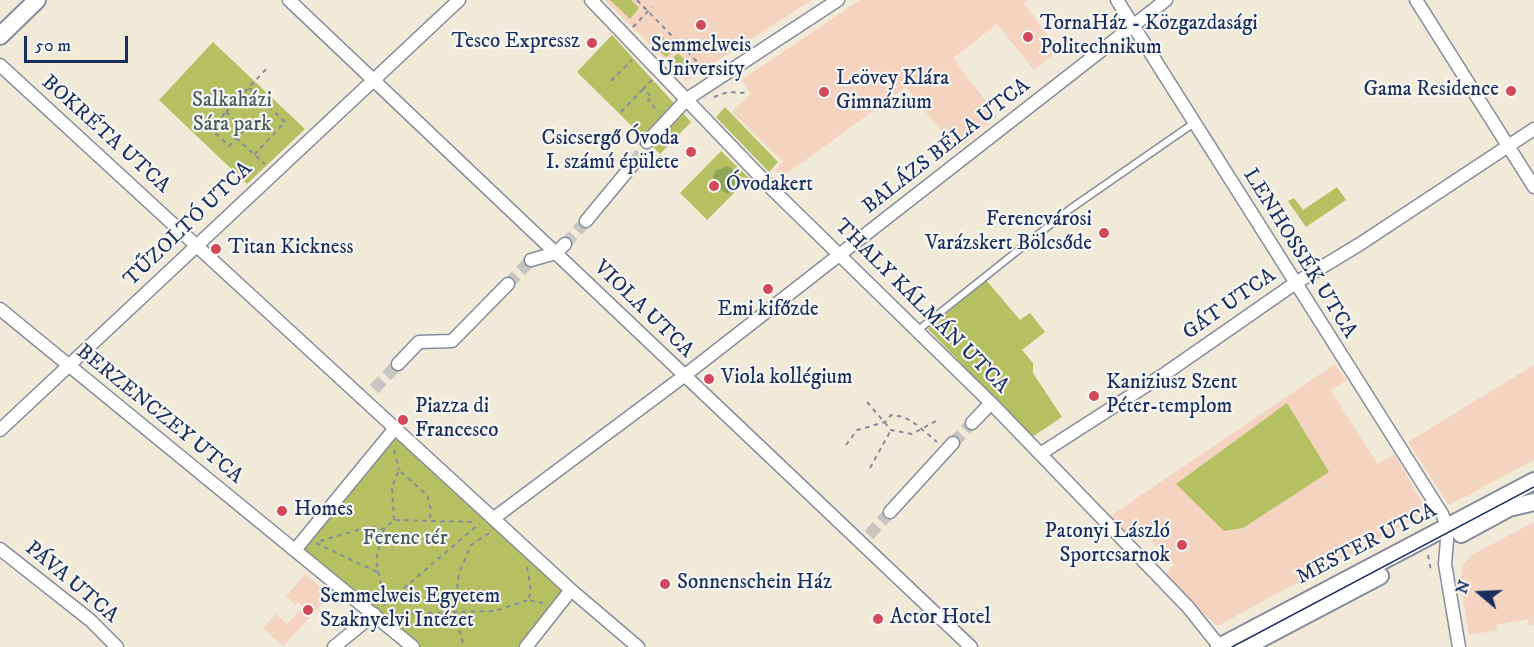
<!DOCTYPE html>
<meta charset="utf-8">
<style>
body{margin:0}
#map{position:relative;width:1534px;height:647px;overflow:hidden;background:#f2ead8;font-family:"IM FELL DW Pica",serif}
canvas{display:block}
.north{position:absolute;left:1450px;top:563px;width:60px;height:60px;-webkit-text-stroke:4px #f6f6f2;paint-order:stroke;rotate:289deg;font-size:16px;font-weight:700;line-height:24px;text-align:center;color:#1b2f5e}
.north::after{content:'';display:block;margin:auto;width:21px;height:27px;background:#1b2f5e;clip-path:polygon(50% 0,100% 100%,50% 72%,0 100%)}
.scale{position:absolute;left:24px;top:36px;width:104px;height:27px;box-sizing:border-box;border:3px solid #1b2f5e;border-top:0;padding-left:8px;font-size:18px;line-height:21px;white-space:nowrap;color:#1b2f5e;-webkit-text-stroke:4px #f6f6f2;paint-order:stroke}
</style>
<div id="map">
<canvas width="1534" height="647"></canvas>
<div class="north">N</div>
<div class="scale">50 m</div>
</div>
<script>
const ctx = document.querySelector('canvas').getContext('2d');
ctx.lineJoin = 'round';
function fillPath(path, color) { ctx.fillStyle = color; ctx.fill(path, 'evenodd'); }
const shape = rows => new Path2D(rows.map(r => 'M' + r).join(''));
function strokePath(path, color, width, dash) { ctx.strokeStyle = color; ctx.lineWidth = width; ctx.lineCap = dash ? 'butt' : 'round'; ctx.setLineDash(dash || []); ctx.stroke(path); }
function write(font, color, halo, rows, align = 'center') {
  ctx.font = font + ' "IM FELL DW Pica",serif'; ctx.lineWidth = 4.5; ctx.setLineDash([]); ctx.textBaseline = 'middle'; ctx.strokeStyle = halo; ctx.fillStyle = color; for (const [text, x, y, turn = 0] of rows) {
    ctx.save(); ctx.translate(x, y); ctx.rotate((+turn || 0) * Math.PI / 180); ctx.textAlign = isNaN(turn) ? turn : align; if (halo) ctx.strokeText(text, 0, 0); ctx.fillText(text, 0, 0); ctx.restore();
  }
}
fillPath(shape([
 [605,0,812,0,686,81],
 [860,0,1028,0,1024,3,1058,50,1034,70,997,24,953,58,997,116,956,150,906,87,782,177,775,170,783,162,732,112,751,94,741,80],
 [1335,364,1346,380,1331,391,1378,464,1394,454,1428,512,1217,626,1164,576,1174,565,1135,523,1124,533,1109,517],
 [1534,365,1534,460,1449,505,1408,442],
 [1534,522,1534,625,1529,626,1528,619,1496,625,1497,630,1469,635,1460,580,1463,565,1472,555],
 [305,574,330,596,283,646,263,628,276,614,287,624,303,607,298,602,296,605,286,596]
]), '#f4d3c0');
fillPath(shape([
 [610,0,631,0,639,8,630,19],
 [612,35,691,122,660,154,577,72],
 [662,36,675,49,666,57,654,45],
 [213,42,305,129,247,184,159,100],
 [678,53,690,66,682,73,670,61],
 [725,107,778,162,769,172,716,117],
 [721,151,749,178,707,220,680,193],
 [1337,187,1346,200,1306,227,1288,201,1294,198,1303,210],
 [986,280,1020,320,1030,313,1045,332,1022,350,1033,363,1033,373,1062,417,1032,437,928,329],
 [1287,403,1329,472,1243,528,1224,531,1176,484],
 [396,427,571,590,526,647,413,647,295,550]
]), '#b4c062');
fillPath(shape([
 [728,166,739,175,740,182,728,194,716,186,713,177,715,171]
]), '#8fa658');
strokePath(shape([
 [634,163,647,142],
 [565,244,586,221],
 [508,284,531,260],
 [374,389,398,364],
 [953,443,972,423],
 [869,535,890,512]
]), '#c7c5c0', 12, [12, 6]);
const lane = shape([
 [917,331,1070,209,1194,123]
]);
const street = shape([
 [289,0,971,647],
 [591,0,775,192,991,403,1188,607,1220,647],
 [1117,0,1442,514,1448,528,1445,564,1459,647],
 [1416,0,1534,187],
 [0,65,571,590,638,647],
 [647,142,687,99,838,0],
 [586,221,634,163],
 [531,260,556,253,565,244],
 [0,309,413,647],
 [398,364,419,342,452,341,508,284],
 [972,423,991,403],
 [0,430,459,0],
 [1040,454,1166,373,1294,284,1360,244,1534,129],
 [890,512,953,443],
 [494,518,684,376,1166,0],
 [0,549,90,620,117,647],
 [295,550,396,427],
 [334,647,374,614],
 [526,647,571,590]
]);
const secondary = shape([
 [0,36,37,0],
 [1461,534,1509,508,1534,502],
 [1219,647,1534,481],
 [1245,647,1380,576]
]);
strokePath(lane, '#868c9b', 9);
strokePath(street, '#868c9b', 15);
strokePath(secondary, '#868c9b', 20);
strokePath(shape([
 [637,0,706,71],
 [633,27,652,7],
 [652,80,643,89,652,97,648,101,659,112],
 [611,81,632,60],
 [249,88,285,122,254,155],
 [714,97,728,92,743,93,748,90],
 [226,112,245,129,229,146,211,129,226,112],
 [226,112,268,67],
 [621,112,643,89],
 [236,138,265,164],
 [867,402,891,430,912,434,936,421],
 [846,445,857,430,885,422,891,415,904,417,917,425,937,442],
 [394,450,399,470],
 [870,468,891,430],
 [394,520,392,487,399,470,427,495,431,510,430,520],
 [489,533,471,545,459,573,454,612,495,611,528,600],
 [320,541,371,526,384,529],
 [316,543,379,573],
 [1428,555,1431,571],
 [527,567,531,591,528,600,543,603],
 [378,602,382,590,376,560,384,529,394,520,476,522],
 [383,606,479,524],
 [392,614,454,612,464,647]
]), '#868c9b', 2, [4.5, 4.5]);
strokePath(lane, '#fff', 6);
strokePath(street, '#fff', 12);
strokePath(secondary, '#fff', 16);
strokePath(shape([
 [1232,647,1534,487]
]), '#1b2f5e', 1.5);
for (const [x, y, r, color] of [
 [701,25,6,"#d1495b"],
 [1028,37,6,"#d1495b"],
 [592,43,6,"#d1495b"],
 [1511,91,6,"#d1495b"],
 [824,92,6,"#d1495b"],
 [691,152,6,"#d1495b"],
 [714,186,6,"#d1495b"],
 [1104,233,6,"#d1495b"],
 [216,249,6,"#d1495b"],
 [768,289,6,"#d1495b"],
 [709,379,6,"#d1495b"],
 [1094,396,6,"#d1495b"],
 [403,420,6,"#d1495b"],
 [282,511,6,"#d1495b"],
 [1182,545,6,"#d1495b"],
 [665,584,6,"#d1495b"],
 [308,610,6,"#d1495b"],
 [878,619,6,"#d1495b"]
]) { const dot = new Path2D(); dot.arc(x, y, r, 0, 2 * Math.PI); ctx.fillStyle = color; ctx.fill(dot); strokePath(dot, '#f6f6f2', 2); }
write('21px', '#1b2f5e', '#f6f6f2', [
 ["TornaHáz - Közgazdasági",1040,25],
 ["Politechnikum",1040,49],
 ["Tesco Expressz",580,43,"right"],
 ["Semmelweis",701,47,"center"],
 ["University",701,71,"center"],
 ["Leövey Klára",836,80],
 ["Gimnázium",836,104],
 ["Gama Residence",1499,91,"right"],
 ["Csicsergő Óvoda",679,140,"right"],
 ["I. számú épülete",679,164,"right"],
 ["Óvodakert",726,186],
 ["Ferencvárosi",1092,221,"right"],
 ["Varázskert Bölcsőde",1092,245,"right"],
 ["Titan Kickness",228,249],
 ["Emi kifőzde",768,311,"center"],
 ["Viola kollégium",721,379],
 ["Kaniziusz Szent",1106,384],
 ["Péter-templom",1106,408],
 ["Piazza di",415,408],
 ["Francesco",415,432],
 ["Homes",294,511],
 ["Patonyi László",1170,533,"right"],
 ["Sportcsarnok",1170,557,"right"],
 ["Sonnenschein Ház",677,584],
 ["Semmelweis Egyetem",320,598],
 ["Szaknyelvi Intézet",320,622],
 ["Actor Hotel",890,619]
], 'left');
write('21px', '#495a5f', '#f6f6f2', [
 ["Salkaházi",232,102],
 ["Sára park",232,126],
 ["Ferenc tér",405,540]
]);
write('21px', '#1b2f5e', '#f6f6f2', [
 ["BOKRÉTA UTCA",105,135,42],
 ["BALÁZS BÉLA UTCA",947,147,-38],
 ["TŰZOLTÓ UTCA",189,225,-44],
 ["LENHOSSÉK UTCA",1299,254,58],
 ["GÁT UTCA",1230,305,-35],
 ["THALY KÁLMÁN UTCA",921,307,45],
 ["VIOLA UTCA",643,310,44],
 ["BERZENCZEY UTCA",159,415,39],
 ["MESTER UTCA",1367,545,-27],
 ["PÁVA UTCA",71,583,40]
]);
</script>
